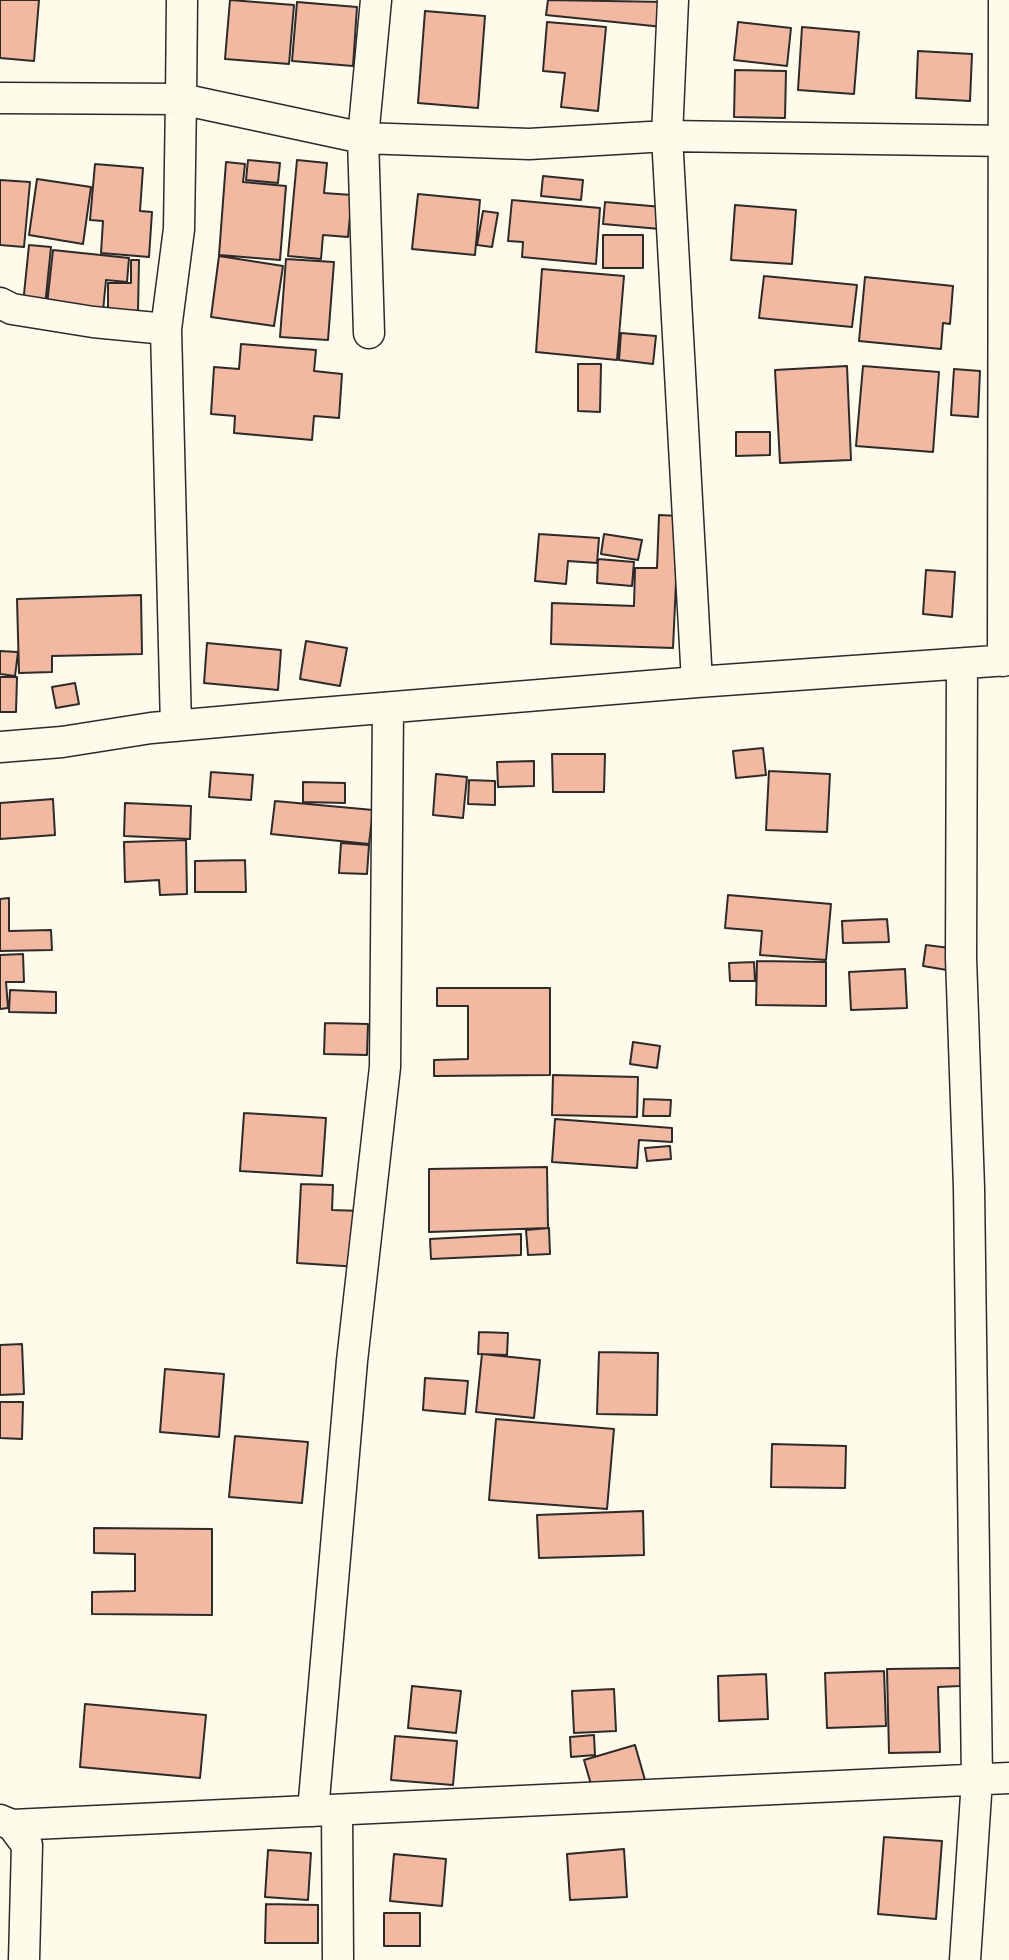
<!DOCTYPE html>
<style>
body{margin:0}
canvas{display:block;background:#fdfbea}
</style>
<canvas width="1009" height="1960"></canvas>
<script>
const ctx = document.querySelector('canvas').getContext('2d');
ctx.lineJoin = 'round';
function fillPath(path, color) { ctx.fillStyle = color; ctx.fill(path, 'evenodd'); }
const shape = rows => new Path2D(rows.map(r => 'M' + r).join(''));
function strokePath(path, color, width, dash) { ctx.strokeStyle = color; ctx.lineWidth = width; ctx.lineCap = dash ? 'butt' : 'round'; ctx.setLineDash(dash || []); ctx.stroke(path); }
const building = shape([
 [0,0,39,0,34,61,0,58,0,0],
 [230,0,294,5,289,64,225,59,230,0],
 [548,0,666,2,663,27,546,15,548,0],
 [297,2,357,7,353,66,292,61,297,2],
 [425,11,485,16,478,108,418,103,425,11],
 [547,22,606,27,598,111,561,107,565,73,543,71,547,22],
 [738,22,791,28,787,66,734,60,738,22],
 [802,27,859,32,854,94,798,90,802,27],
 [918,51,972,54,970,101,916,98,918,51],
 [735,70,786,71,785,118,734,117,735,70],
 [248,160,280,163,278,183,246,180,248,160],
 [297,160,327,163,324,193,352,195,348,237,323,235,321,259,288,256,297,160],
 [226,162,245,164,243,182,286,186,280,260,219,255,226,162],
 [95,164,143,168,140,211,152,212,149,257,101,253,103,221,90,220,95,164],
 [543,176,583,180,581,200,541,196,543,176],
 [37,179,91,187,83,244,29,235,37,179],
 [0,180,30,182,24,247,0,245,0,180],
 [418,194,480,200,475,255,412,249,418,194],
 [512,200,600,208,596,264,522,257,523,242,508,241,512,200],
 [605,202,662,207,660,229,603,224,605,202],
 [735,205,796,210,792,264,731,260,735,205],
 [483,211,498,213,492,247,477,245,483,211],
 [603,235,643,235,643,268,603,268,603,235],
 [29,245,51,247,45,306,23,304,29,245],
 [53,250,129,258,127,282,106,280,103,311,47,305,53,250],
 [219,256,283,266,274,326,211,317,219,256],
 [286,259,334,262,328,340,280,337,286,259],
 [131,260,139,260,138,312,108,312,108,283,131,283,131,260],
 [542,269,624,276,617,360,536,352,542,269],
 [764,276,857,285,852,327,759,318,764,276],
 [865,277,953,286,950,324,943,323,941,349,859,341,865,277],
 [621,333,656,336,653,364,619,360,621,333],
 [241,344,316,350,314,371,342,374,339,418,314,416,312,440,234,433,235,416,211,414,214,367,239,369,241,344],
 [578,364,601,364,600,412,578,411,578,364],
 [847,366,851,460,780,463,775,370,847,366],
 [863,366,939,372,933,452,856,446,863,366],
 [954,369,980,371,978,417,951,415,954,369],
 [736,432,770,432,770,455,736,456,736,432],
 [659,515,679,516,673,648,551,644,552,603,634,606,635,568,657,568,659,515],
 [539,534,599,538,597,563,568,561,566,584,535,581,539,534],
 [604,534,642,540,638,560,601,554,604,534],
 [598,559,634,562,632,586,597,583,598,559],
 [926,570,955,572,952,617,923,614,926,570],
 [141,595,142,654,52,656,52,672,19,673,17,599,141,595],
 [306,641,347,648,340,686,300,679,306,641],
 [207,643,281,650,278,690,204,683,207,643],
 [0,651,18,652,15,676,0,674,0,651],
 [0,677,17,677,16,712,0,712,0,677],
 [75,683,79,704,56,708,52,687,75,683],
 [763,748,766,775,736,778,733,751,763,748],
 [552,754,605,754,604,792,553,792,552,754],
 [534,761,534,786,498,787,497,762,534,761],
 [769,771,830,774,827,832,766,830,769,771],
 [211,772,253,775,251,800,209,797,211,772],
 [436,774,467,777,463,818,433,815,436,774],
 [469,780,495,781,495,805,468,804,469,780],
 [303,782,345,783,345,803,303,802,303,782],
 [53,799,55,835,0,839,0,803,53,799],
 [275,801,373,810,369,844,271,834,275,801],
 [125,803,191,806,190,839,124,836,125,803],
 [186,840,187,894,160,895,159,880,125,882,124,842,186,840],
 [341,843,369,845,367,874,339,873,341,843],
 [245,860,246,892,195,892,195,861,245,860],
 [728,895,831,904,826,960,760,955,762,931,725,928,728,895],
 [9,898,9,931,51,930,52,950,0,951,0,899,9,898],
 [887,919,889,942,843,943,842,921,887,919],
 [926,945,950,948,947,970,923,966,926,945],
 [23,954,24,982,6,982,8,1008,0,1009,0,955,23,954],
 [757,961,826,962,826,1006,756,1005,757,961],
 [754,962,755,981,730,981,729,963,754,962],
 [905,969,907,1008,851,1010,849,972,905,969],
 [437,988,550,988,550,1075,434,1076,434,1060,468,1059,468,1006,437,1006,437,988],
 [10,990,56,992,56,1013,9,1012,10,990],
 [325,1023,368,1024,367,1055,324,1054,325,1023],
 [633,1042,660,1046,657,1068,630,1064,633,1042],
 [553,1075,638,1077,637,1117,552,1115,553,1075],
 [644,1099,671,1100,670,1116,643,1116,644,1099],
 [244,1113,326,1118,322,1176,240,1171,244,1113],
 [555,1119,672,1128,672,1142,639,1140,637,1168,552,1162,555,1119],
 [670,1146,671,1159,647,1161,645,1148,670,1146],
 [547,1167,548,1228,429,1232,429,1169,547,1167],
 [301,1184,333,1185,332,1210,362,1211,359,1267,297,1263,301,1184],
 [549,1228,550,1254,528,1255,526,1230,549,1228],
 [521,1234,521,1255,431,1259,430,1239,521,1234],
 [479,1332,508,1333,507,1355,478,1354,479,1332],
 [22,1344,24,1394,0,1395,0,1345,22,1344],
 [599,1352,658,1353,657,1415,597,1414,599,1352],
 [482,1354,540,1360,534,1418,476,1412,482,1354],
 [165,1369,224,1374,219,1437,160,1432,165,1369],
 [425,1378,468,1381,465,1414,423,1410,425,1378],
 [0,1402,23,1402,22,1439,0,1438,0,1402],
 [496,1419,614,1429,607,1509,489,1500,496,1419],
 [235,1436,308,1442,302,1503,229,1497,235,1436],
 [772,1444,846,1446,845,1488,771,1487,772,1444],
 [643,1511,644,1555,539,1558,537,1515,643,1511],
 [94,1528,212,1529,212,1615,92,1614,92,1592,135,1591,135,1554,94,1553,94,1528],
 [960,1668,960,1686,938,1687,940,1752,889,1753,887,1669,960,1668],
 [884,1671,886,1726,827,1728,825,1673,884,1671],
 [766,1674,768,1719,719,1721,718,1676,766,1674],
 [412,1686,461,1691,456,1733,408,1728,412,1686],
 [614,1689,616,1731,574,1733,572,1691,614,1689],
 [85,1704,206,1715,200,1778,80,1767,85,1704],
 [594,1735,595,1755,571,1757,570,1737,594,1735],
 [395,1736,457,1741,453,1785,391,1780,395,1736],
 [635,1745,645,1780,594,1795,584,1760,635,1745],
 [884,1837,942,1841,936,1919,878,1914,884,1837],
 [624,1849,627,1897,570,1900,567,1854,624,1849],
 [268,1850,311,1853,308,1900,265,1897,268,1850],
 [394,1854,446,1859,442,1906,390,1901,394,1854],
 [266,1904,318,1905,318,1943,265,1943,266,1904],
 [384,1913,420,1913,420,1946,384,1946,384,1913]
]);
fillPath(building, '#f2b8a0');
strokePath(building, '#2b2b2b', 2);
const minor = shape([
 [182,0,181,99,363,138,529,144,667,136,1009,141],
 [673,0,667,136,697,682],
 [0,98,181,99,179,229,166,329,176,726],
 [0,303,12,309,93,322,166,329],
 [369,333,363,138,376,0],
 [1003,661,1004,0],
 [962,664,961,958,969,1188,977,1780,965,1960],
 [0,747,62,742,151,728,285,716,697,682,1009,660],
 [337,1810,338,1960],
 [313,1811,352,1361,385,1067,388,708],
 [0,1820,12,1825,27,1845,24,1960],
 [12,1825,1009,1778]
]);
strokePath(minor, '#2b2b2b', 33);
strokePath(minor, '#fdfbea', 30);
</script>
